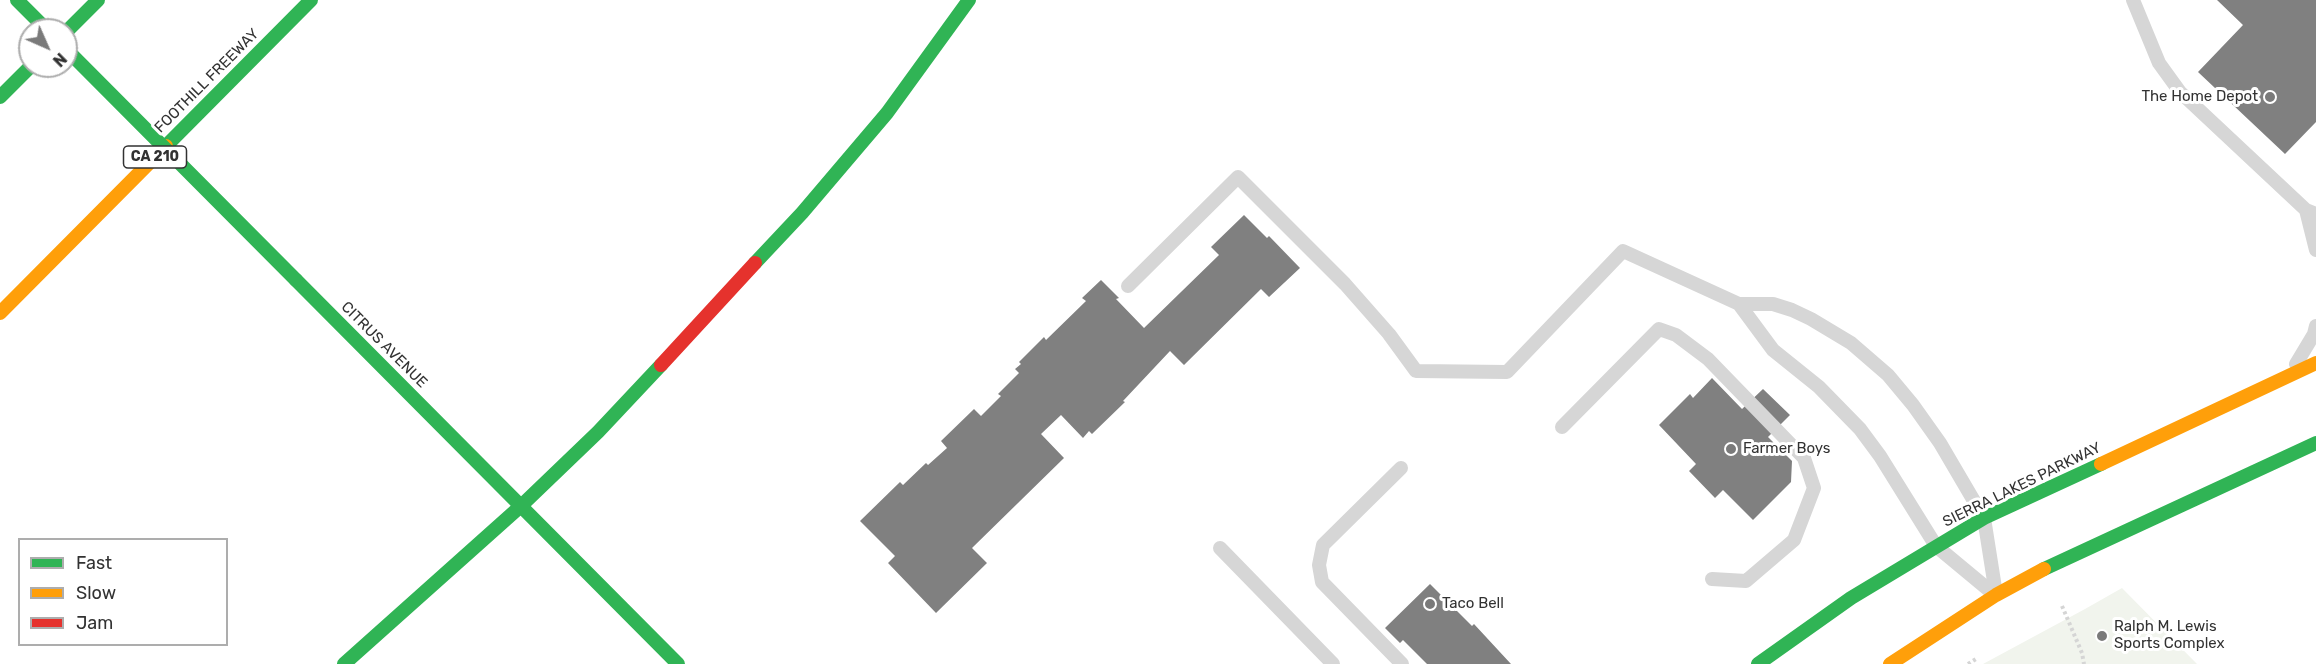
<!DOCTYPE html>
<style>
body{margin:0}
#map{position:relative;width:2316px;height:664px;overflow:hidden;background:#fff;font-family:Rubik,sans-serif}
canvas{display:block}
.legend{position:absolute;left:18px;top:538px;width:210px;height:108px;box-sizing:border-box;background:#fff;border:2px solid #adadad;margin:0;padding:8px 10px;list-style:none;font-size:18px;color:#323232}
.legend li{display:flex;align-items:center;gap:12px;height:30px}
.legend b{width:30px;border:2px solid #adadad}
.north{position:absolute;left:18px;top:18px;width:60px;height:60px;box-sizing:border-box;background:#fff;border:2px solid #adadad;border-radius:50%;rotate:135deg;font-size:16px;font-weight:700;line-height:24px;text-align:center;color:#323232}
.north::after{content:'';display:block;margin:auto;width:21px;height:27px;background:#7a7a7a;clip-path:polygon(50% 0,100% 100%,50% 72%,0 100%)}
</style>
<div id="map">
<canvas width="2316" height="664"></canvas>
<ul class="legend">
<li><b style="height:8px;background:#30b455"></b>Fast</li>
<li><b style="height:8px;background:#ff9f0a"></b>Slow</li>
<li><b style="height:8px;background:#e5322d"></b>Jam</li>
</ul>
<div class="north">N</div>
</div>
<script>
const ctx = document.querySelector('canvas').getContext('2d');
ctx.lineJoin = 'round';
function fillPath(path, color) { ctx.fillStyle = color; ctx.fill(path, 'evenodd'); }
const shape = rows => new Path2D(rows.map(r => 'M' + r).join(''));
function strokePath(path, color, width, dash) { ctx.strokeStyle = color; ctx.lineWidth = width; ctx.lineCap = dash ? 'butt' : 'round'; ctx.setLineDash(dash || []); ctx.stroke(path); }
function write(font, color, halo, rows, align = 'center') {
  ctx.font = font + ' Rubik,sans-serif'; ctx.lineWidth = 6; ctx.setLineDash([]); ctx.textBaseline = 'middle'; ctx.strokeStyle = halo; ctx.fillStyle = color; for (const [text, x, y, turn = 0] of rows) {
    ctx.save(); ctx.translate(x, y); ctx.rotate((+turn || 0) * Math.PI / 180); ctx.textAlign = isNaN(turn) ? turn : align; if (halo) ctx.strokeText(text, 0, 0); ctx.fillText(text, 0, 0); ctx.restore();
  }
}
fillPath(shape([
 [2122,588,2197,664,1983,664,2085,609]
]), '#f1f4ed');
fillPath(shape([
 [2217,0,2316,0,2316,122,2285,154,2198,72,2243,25],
 [1244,215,1267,238,1269,236,1300,268,1269,297,1261,289,1184,365,1170,351,1123,401,1125,402,1092,434,1089,431,1083,438,1061,415,1041,434,1064,458,972,548,987,563,936,613,888,563,895,556,860,521,900,482,903,485,926,463,928,465,947,448,941,441,974,409,981,416,1001,396,998,394,1019,373,1015,369,1021,364,1019,362,1044,337,1046,340,1086,301,1082,298,1101,280,1119,298,1116,299,1144,328,1219,255,1211,247],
 [1712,378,1742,409,1763,389,1790,415,1768,437,1792,461,1791,482,1753,520,1723,490,1715,498,1689,471,1696,464,1659,425,1690,394,1693,398],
 [1430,584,1472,626,1474,624,1511,664,1427,664,1403,640,1400,643,1385,628]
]), '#808080');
strokePath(shape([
 [2062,606,2082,653,2084,664],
 [1968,664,1976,659]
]), '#d5d5d5', 4, [3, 3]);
strokePath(shape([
 [2133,0,2159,63,2180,92,2306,210,2316,214],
 [2306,210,2316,250],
 [1128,286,1238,177,1345,284,1389,334,1416,371,1507,372,1623,251,1739,304,1773,304,1792,310,1811,319,1851,343,1888,375,1913,405,1940,443,1984,518,1996,594],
 [1739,304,1773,350,1819,387,1860,429,1880,456,1936,546,1995,595],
 [2296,364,2314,334,2316,326],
 [1562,427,1659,329,1676,335,1708,359,1804,458,1814,488,1794,540,1746,581,1712,579],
 [1401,468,1323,545,1319,565,1322,582,1402,664],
 [1220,548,1333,664]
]), '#d6d6d6', 14);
strokePath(shape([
 [17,0,47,30],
 [66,32,98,0],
 [0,97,31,66],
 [166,146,311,0],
 [755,263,802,213,887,113,969,0],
 [296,280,678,664],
 [2044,569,2316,443],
 [344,664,522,505,598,432,661,365],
 [1758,664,1851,598,1984,518,2101,464]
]), '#30b455', 14);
strokePath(shape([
 [0,313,166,146],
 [2101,464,2316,363],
 [1890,664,1996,595,2044,569]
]), '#ff9f0a', 14);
strokePath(shape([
 [661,365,755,263]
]), '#e5322d', 14);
strokePath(shape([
 [66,49,296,280]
]), '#30b455', 14);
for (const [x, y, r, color] of [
 [2270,97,6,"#7a7a7a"],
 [1731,449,6,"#7a7a7a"],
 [1430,604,6,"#7a7a7a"],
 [2102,636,6,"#7a7a7a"]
]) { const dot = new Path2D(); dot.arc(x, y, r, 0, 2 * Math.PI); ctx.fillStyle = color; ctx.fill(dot); strokePath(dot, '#fff', 2); }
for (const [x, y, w] of [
 [155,157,63]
]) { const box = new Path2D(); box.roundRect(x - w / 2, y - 11, w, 22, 4.5); ctx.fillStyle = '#fff'; ctx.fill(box); strokePath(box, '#323232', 1.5); }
write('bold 14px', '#323232', null, [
 ["CA 210",155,157]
]);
write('15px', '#323232', '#fff', [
 ["FOOTHILL FREEWAY",207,81,-45],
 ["CITRUS AVENUE",384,345,45],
 ["SIERRA LAKES PARKWAY",2022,485,-26]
]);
write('15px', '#323232', '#fff', [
 ["The Home Depot",2258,97,"right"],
 ["Farmer Boys",1743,449],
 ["Taco Bell",1442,604],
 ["Ralph M. Lewis",2114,627],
 ["Sports Complex",2114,644]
], 'left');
</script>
